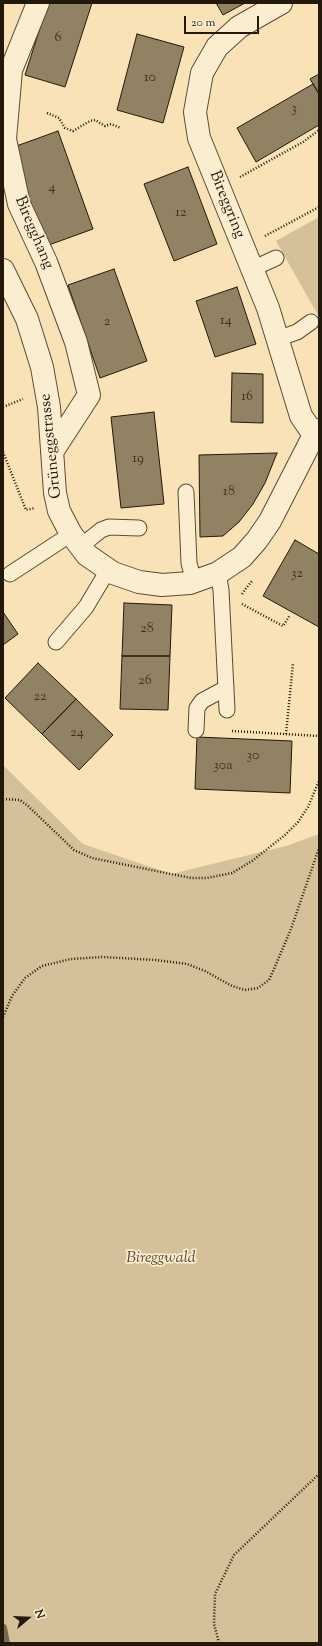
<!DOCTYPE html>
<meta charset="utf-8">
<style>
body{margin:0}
#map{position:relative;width:322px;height:1646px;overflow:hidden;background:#f9e3b6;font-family:"Sorts Mill Goudy",serif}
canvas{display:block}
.frame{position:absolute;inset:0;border:4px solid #22180b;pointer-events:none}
.north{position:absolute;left:8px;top:1598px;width:40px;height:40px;-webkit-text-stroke:3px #fbedd0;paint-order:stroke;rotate:71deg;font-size:11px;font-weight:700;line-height:16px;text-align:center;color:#22180b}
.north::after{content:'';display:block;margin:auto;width:14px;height:18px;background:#22180b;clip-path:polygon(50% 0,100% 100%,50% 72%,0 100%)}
.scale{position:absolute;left:184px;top:16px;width:75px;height:18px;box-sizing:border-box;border:2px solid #22180b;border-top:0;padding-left:5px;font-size:12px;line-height:14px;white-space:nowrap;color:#22180b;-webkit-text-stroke:3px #fbedd0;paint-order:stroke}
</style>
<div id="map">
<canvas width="322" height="1646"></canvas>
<div class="frame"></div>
<div class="north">N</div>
<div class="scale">20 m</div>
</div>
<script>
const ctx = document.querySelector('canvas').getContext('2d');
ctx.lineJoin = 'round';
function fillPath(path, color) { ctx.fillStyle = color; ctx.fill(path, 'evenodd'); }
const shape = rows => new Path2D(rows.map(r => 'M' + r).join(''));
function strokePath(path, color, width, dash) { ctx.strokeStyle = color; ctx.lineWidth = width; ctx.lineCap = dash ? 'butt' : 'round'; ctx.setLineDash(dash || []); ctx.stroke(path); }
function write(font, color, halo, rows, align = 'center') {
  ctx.font = font + ' "Sorts Mill Goudy",serif'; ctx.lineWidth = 3.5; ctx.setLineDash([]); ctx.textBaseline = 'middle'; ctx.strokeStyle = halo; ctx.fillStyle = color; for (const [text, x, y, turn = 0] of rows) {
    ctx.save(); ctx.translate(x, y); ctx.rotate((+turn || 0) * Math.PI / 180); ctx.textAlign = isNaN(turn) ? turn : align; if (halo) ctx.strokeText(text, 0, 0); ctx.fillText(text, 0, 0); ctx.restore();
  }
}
fillPath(shape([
 [319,217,319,317,276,241],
 [3,765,83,844,171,874,286,846,319,834,319,1643,3,1643]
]), '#d4c099');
strokePath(shape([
 [3,1628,6,1643]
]), '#77684f', 8);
const building = shape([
 [48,3,92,3,65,87,25,75,48,3],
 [216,3,245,3,223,15,216,3],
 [137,34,184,47,163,123,117,110,137,34],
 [319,74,319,94,310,79,319,74],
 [313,84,319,94,319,125,256,162,237,128,313,84],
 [58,131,93,229,46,246,11,148,58,131],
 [188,167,217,244,174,261,144,184,188,167],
 [114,269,147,361,100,378,68,285,114,269],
 [237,287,256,344,215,357,196,301,237,287],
 [232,373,263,374,263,423,231,422,232,373],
 [154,412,164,504,121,508,111,417,154,412],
 [277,453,265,483,253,504,239,522,223,536,200,537,199,455,277,453],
 [295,540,319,554,319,627,263,596,295,540],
 [124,603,172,605,170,656,122,656,124,603],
 [3,612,18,634,3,645,3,612],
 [122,656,170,656,168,710,120,709,122,656],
 [38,663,76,699,42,734,5,698,38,663],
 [76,699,113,735,79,770,42,734,76,699],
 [197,737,292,741,290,793,195,789,197,737]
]);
fillPath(building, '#928264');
strokePath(building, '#22180b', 1);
const lane = shape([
 [252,269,276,258],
 [277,339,297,332,311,322],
 [186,492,189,563,194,582],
 [80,547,101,530,109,527,139,528],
 [218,573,221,590,227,710],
 [10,574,71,534],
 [56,642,86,607,108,570],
 [196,730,197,708,202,701,226,688]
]);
const street = shape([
 [38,3,11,70,5,139,19,204,46,262,76,342,89,395,52,452],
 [281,3,239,27,217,47,202,73,195,112,199,138,268,308,301,416,314,435],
 [3,270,27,319,42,367,49,407,55,493,59,511,71,534,87,555,113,573,139,582,162,585,190,583,218,573,242,557,257,540,270,521,314,435,319,430]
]);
strokePath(lane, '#584b36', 17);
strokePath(street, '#584b36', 24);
strokePath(shape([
 [47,113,59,118,65,128,73,131,90,121,95,120,105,126,111,124,121,128],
 [240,177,303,142,319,130],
 [265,236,319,207],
 [3,407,23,399],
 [3,452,26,510,35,508],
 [242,594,247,587,252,581],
 [242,604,283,626,290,615],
 [232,731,319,736],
 [286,734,293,663],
 [3,799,20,800,28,806,74,850,92,858,191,878,207,878,232,873,252,861,285,835,298,822,308,807,319,781],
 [3,1017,12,996,25,978,42,966,71,959,102,957,156,960,187,964,205,971,232,986,245,990,258,988,269,980,274,969,291,929,319,848],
 [219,1643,214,1624,215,1594,234,1555,319,1474]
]), '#22180b', 2.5, [1, 2]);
strokePath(lane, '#fbedd0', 15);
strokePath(street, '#fbedd0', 22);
write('14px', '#3e3221', null, [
 ["6",58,39],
 ["10",150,79],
 ["3",294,110],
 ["4",52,189],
 ["12",181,214],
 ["14",226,322],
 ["2",107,323],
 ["16",247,398],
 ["19",138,460],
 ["18",229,493],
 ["32",297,575],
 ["28",147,630],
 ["26",145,682],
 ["22",40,698],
 ["24",77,734],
 ["30",253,757],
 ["30a",223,767]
]);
write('16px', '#22180b', '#fbedd0', [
 ["Bireggring",226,205,68],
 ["Biregghang",33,233,67],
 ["Grüneggstrasse",52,446,-96]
]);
write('italic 16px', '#574a36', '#fbedd0', [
 ["Bireggwald",161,1259]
]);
</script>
